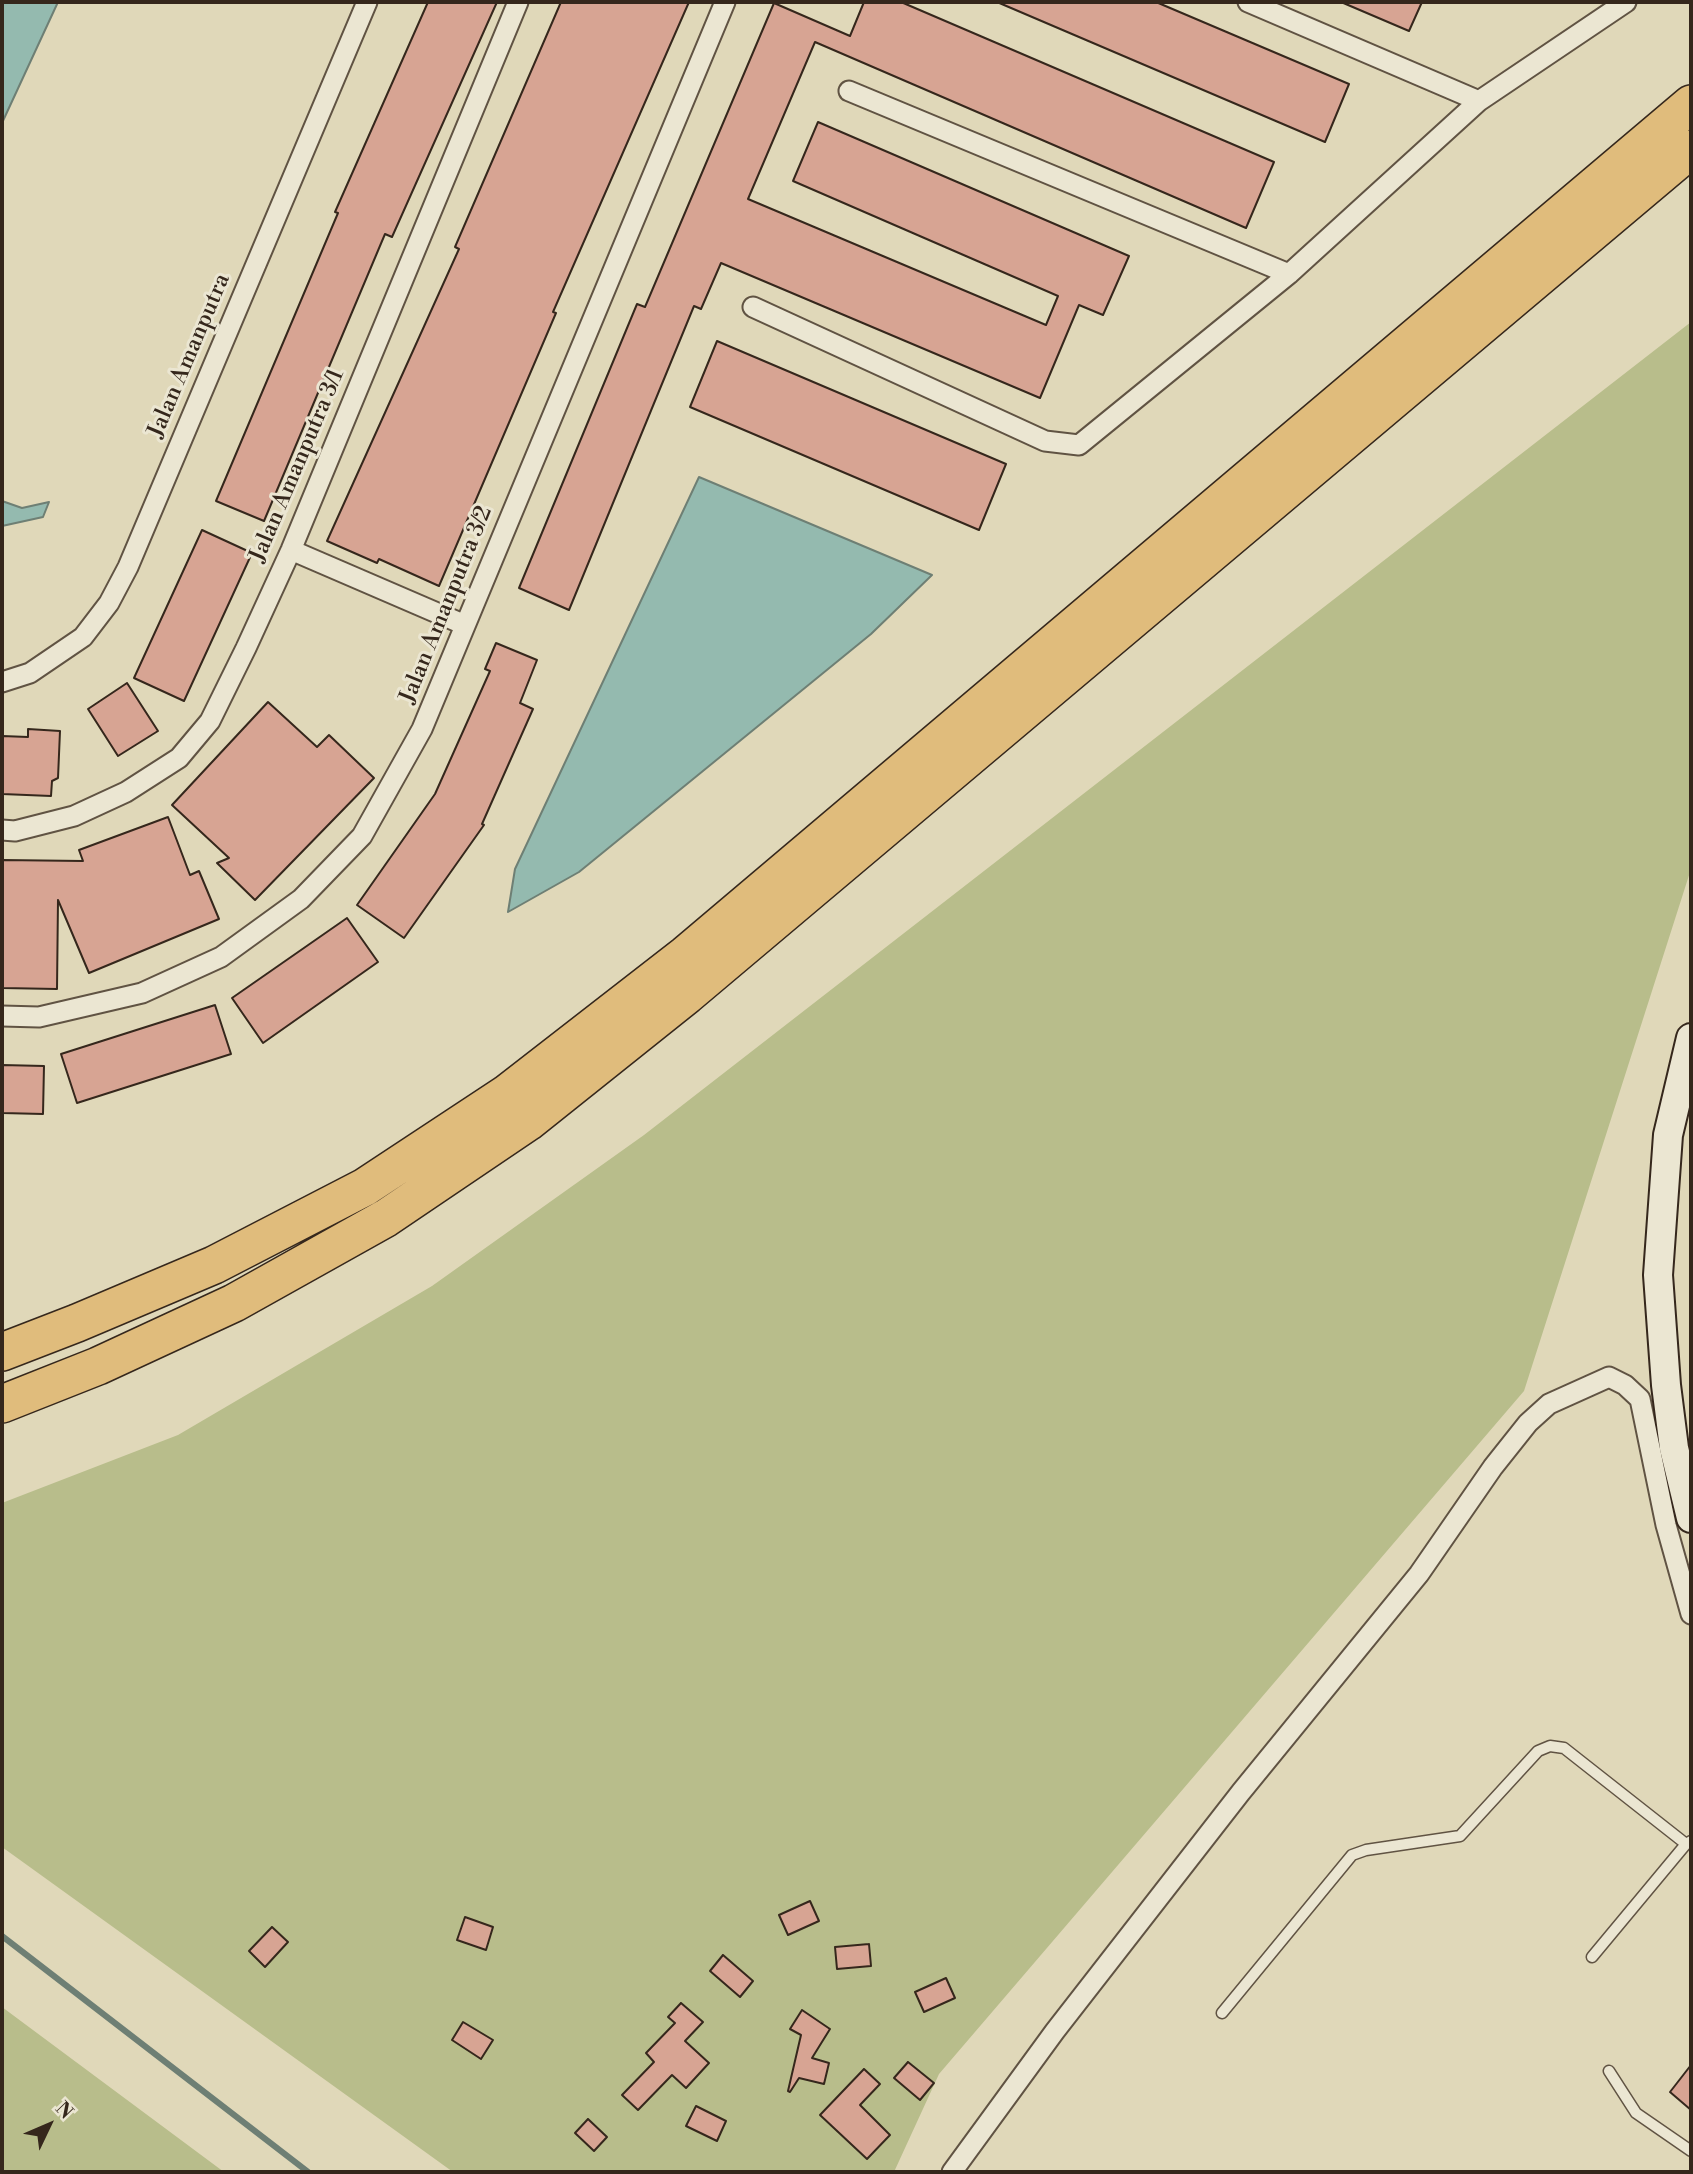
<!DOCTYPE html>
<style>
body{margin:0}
#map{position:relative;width:1693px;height:2174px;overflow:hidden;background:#e0d8b9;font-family:"Libre Bodoni",serif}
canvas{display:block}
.frame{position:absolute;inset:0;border:4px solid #35271c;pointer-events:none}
.north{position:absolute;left:14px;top:2090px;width:70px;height:70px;-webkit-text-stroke:5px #ebe6d2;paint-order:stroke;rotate:46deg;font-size:19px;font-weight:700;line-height:28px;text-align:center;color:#35271c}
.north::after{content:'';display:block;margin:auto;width:24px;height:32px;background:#35271c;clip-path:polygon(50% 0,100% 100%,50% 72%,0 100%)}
</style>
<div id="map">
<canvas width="1693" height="2174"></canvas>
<div class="frame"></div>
<div class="north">N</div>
</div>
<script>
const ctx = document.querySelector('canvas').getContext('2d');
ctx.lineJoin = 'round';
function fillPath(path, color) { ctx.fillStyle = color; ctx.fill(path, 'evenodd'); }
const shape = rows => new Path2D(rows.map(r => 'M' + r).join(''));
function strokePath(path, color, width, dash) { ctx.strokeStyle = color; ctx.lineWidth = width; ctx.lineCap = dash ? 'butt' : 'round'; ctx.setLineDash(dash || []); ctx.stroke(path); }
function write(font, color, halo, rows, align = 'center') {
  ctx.font = font + ' "Libre Bodoni",serif'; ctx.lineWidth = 6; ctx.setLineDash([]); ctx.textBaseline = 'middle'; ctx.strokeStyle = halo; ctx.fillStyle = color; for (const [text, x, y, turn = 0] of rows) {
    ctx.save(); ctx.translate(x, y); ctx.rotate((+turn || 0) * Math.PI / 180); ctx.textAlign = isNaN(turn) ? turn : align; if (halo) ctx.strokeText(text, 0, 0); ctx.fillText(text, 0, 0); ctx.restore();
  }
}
fillPath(shape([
 [1691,322,1691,869,1524,1391,939,2074,894,2172,453,2172,2,1847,2,1503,178,1435,432,1286,644,1135],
 [2,2007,224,2172,2,2172]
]), '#b8bd8b');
const water = shape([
 [2,2,58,2,2,123,2,2],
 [699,477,932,575,871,634,579,872,508,912,515,869,699,477],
 [2,501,22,508,49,502,43,517,2,526,2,501]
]);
fillPath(water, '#94baaf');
strokePath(water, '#6e7f74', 2);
strokePath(shape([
 [2,1936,308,2172]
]), '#6e7f74', 6);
const building = shape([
 [428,2,497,2,392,237,385,234,264,521,216,501,338,213,335,212,428,2],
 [561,2,689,2,553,312,556,313,439,586,379,559,377,563,327,541,459,249,455,247,561,2],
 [864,2,901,2,1274,162,1246,228,815,42,748,199,1046,325,1058,296,793,181,818,122,1129,256,1103,315,1079,305,1040,398,721,263,701,309,694,306,569,610,519,588,637,304,645,307,774,3,850,36,864,2],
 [997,2,1156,2,1349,84,1325,142,997,2],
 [1341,2,1422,2,1409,31,1341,2],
 [717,341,1006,464,979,530,690,407,717,341],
 [202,530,252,553,184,701,134,678,202,530],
 [496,643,537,660,520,703,533,709,482,824,484,825,404,938,357,905,435,794,490,671,485,669,496,643],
 [127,683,158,731,118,756,88,709,127,683],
 [268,702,317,747,329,735,374,778,255,900,217,863,229,858,172,805,268,702],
 [28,729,60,731,58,778,52,781,51,796,2,794,2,736,28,737,28,729],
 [168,817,190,875,199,871,219,919,89,973,58,900,57,989,2,988,2,860,83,861,79,850,168,817],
 [347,918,378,962,263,1043,232,998,347,918],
 [215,1005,231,1054,77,1103,61,1054,215,1005],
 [2,1065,44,1066,43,1114,2,1113,2,1065],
 [810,1901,819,1921,788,1935,779,1915,810,1901],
 [465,1917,493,1927,486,1950,457,1940,465,1917],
 [272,1927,288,1942,265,1967,249,1951,272,1927],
 [869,1944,871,1966,837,1969,835,1947,869,1944],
 [723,1955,753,1981,740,1997,710,1971,723,1955],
 [946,1978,955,1998,924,2012,915,1992,946,1978],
 [681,2003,703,2022,685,2041,709,2063,686,2088,672,2075,638,2110,622,2095,654,2062,646,2053,675,2023,668,2017,681,2003],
 [802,2010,830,2029,812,2058,829,2063,824,2084,799,2078,790,2092,788,2091,801,2035,790,2029,802,2010],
 [463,2022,493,2040,481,2059,452,2040,463,2022],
 [908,2062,934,2083,920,2100,894,2078,908,2062],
 [1691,2065,1691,2110,1670,2092,1691,2065],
 [864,2069,880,2084,860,2105,890,2135,867,2159,820,2115,864,2069],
 [696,2106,726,2121,717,2141,686,2126,696,2106],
 [588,2119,607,2137,594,2151,575,2133,588,2119]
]);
fillPath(building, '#d7a493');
strokePath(building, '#35271c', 2);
const lane = shape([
 [1592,1957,1686,1844,1691,1841],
 [1222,2013,1352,1855,1366,1850,1460,1836,1538,1751,1550,1746,1564,1748,1686,1844],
 [1609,2071,1636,2113,1691,2151]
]);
const street = shape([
 [1248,2,1479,101],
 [849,91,1289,274],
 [753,307,1045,441,1079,445,1289,274,1479,101,1626,2],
 [291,550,465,625],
 [2,682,30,673,83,637,109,603,128,567,367,2],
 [2,830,15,831,74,816,126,792,179,758,210,721,246,648,291,550,518,2],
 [2,1016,39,1017,142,993,221,957,301,899,362,836,422,729,725,2],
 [952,2172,1055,2031,1241,1792,1419,1574,1493,1467,1528,1423,1549,1404,1609,1377,1625,1385,1640,1399,1666,1525,1691,1614]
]);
const secondary = shape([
 [1691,1038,1668,1135,1658,1275,1666,1385,1674,1448,1691,1518]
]);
const highway = shape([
 [2,1352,77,1323,214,1265,365,1187,506,1094,685,955,1691,104],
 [2,1404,98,1366,234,1303,386,1218,528,1122,687,995,1691,149]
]);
strokePath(lane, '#605343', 13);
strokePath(street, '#605343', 23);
strokePath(secondary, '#35271c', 32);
strokePath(highway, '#35271c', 40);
strokePath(lane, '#ebe6d2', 10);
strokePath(street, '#ebe6d2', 19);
strokePath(secondary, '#ebe6d2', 28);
strokePath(highway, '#e0bc7c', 37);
write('23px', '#35271c', '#ebe6d2', [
 ["Jalan Amanputra",190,356,-67],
 ["Jalan Amanputra 3/1",298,466,-67],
 ["Jalan Amanputra 3/2",447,605,-68]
]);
</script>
